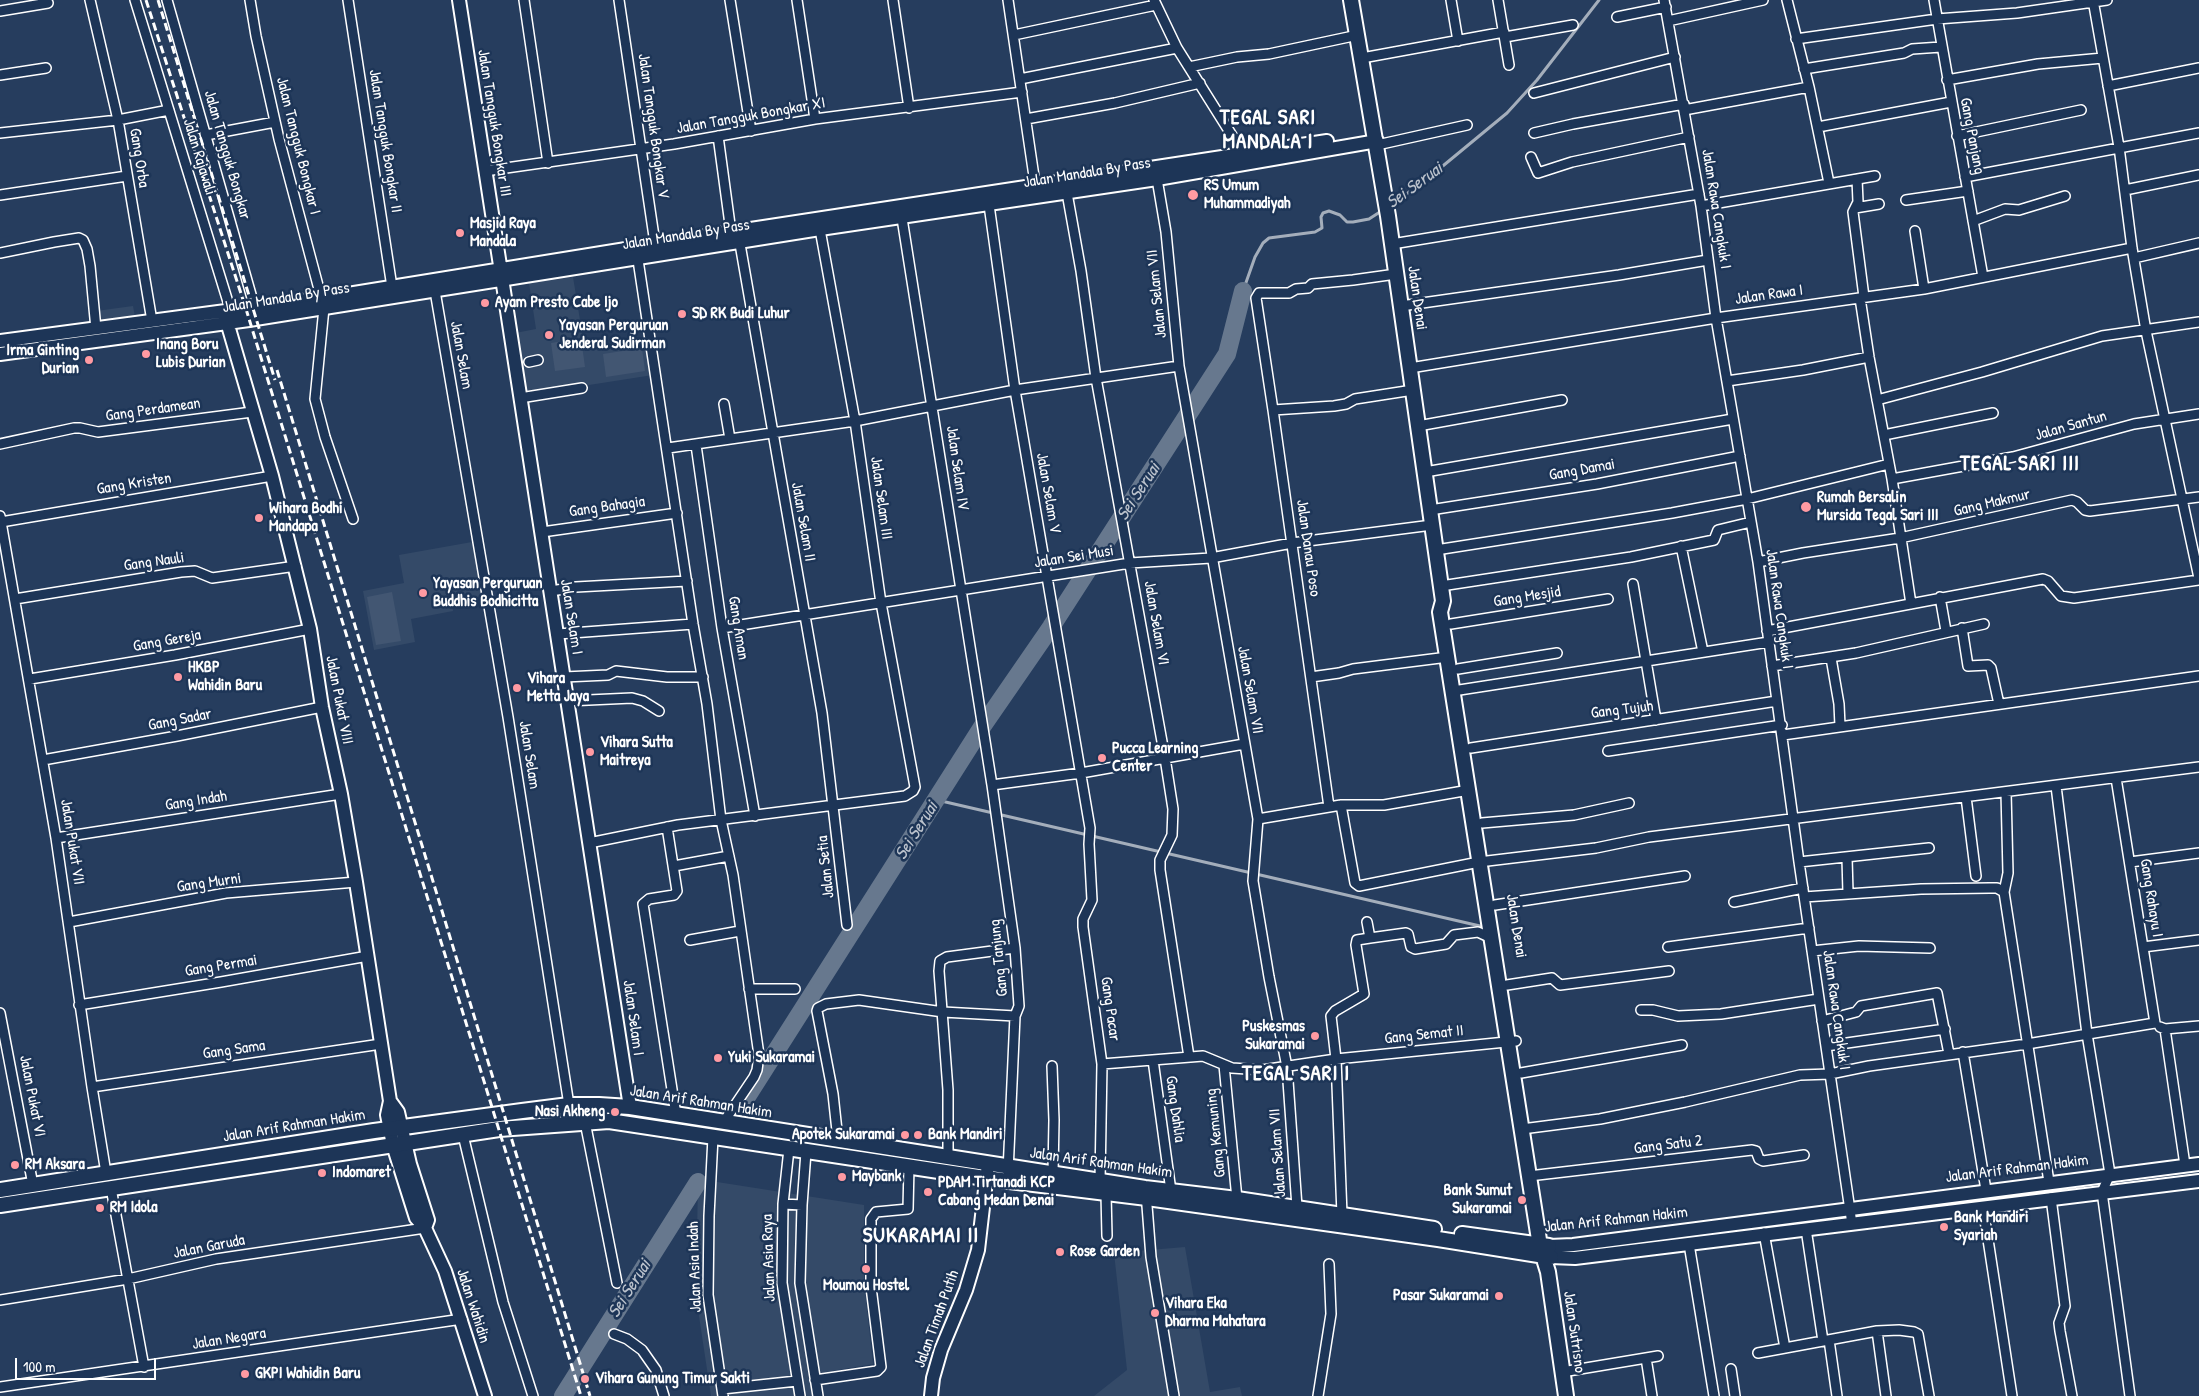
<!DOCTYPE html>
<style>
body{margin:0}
#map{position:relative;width:2199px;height:1396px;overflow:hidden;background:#263d5e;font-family:"Patrick Hand",sans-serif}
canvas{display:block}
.scale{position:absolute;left:15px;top:1358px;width:141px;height:22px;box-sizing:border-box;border:2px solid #fff;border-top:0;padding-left:6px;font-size:15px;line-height:18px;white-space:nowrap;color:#fff;-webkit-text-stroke:4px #1d3557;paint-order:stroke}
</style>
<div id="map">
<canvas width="2199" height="1396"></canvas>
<div class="scale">100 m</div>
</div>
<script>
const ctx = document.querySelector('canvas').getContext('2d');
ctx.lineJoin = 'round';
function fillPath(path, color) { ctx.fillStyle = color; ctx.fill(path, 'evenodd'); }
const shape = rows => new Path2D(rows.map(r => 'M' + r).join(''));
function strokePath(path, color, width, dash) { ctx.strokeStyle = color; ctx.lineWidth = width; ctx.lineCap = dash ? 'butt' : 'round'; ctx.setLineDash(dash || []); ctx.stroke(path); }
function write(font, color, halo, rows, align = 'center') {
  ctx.font = font + ' "Patrick Hand",sans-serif'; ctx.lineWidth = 5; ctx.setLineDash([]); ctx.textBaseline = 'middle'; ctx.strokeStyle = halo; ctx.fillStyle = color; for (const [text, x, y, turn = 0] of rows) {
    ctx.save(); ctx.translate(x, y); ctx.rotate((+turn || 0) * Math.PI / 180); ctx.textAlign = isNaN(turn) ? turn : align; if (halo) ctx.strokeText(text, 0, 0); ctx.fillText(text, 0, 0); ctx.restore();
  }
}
fillPath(shape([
 [573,277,585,351,648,341,653,375,525,395,515,333,536,329,529,283],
 [133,306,136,322,99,328,96,311],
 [472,542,483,596,452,602,453,611,411,619,415,642,374,650,363,591,404,583,399,555],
 [698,1179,864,1205,864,1282,873,1364,820,1373,823,1396,711,1396,696,1296],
 [1185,1247,1210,1392,1240,1387,1242,1396,1094,1396,1127,1370,1114,1253]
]), '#344a68');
fillPath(shape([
 [581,338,585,367,555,371,551,343],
 [642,348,645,371,606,377,603,354],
 [392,592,401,641,376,645,367,597]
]), '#425672');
strokePath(shape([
 [1390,205,1421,184,1507,113,1537,80,1599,0],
 [1243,291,1255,257,1263,243,1269,238,1315,232,1322,228,1321,217,1323,213,1329,211,1340,215,1347,222,1353,222,1369,219,1383,210],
 [937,800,1480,926]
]), '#a4aebb', 3);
strokePath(shape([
 [743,1103,982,727,1051,627,1227,354,1243,291],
 [563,1396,698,1182]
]), '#67788e', 18);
const street = shape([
 [90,0,118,120,152,321],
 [135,0,232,315],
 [167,0,256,312],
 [250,0,256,36,279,139,324,308,315,399,325,437,353,519],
 [348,0,392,287],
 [524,0,548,163],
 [619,0,656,250],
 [730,0,751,131],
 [797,0,815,119],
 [893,0,909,108],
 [1008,0,1036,190],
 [1154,0,1177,48,1243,153],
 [1451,0,1458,41],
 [1498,0,1509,65],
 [1664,0,1701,206,1716,318,1758,562,1799,862,1852,1224],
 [1787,0,1809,87,1829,183],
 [1934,0,1983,277],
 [2093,0,2119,147,2132,248,2146,331,2199,578],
 [0,11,48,3],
 [1617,17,1666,7],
 [1668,21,1763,0],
 [1014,35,1156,5],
 [1505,37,1573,25],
 [1796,39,1937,19,2017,13,2107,0],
 [1362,58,1504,32],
 [1189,67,1237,57,1269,54,1358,35],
 [1804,69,1904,53,1912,49,1941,47],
 [0,75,46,68],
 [1020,79,1177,48],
 [1947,80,2038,64,2103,58],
 [2108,86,2199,68],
 [1534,93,1675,57],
 [1684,110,1809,87],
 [1026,119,1115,103,1200,83],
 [1818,127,1951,102],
 [0,133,118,120,169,110],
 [1534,133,1573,124,1684,104],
 [206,135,275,122],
 [718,136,731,232,740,244,822,713,847,925],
 [1957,136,2081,110],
 [1377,145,1467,125],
 [1531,157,1538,173,1572,162,1689,137],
 [485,171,674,144,815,119,1022,92],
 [1965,177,2199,133],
 [1157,179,1166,232,1179,366,1258,819,1253,881,1269,977,1287,1067,1297,1207],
 [1857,179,1858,202,1853,212,1864,297],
 [2125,190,2199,175],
 [1067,193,1081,271,1096,378,1165,758,1173,809,1172,835,1160,860,1160,870,1189,1057],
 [0,195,127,176],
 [1906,200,1968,191],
 [989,205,1015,390,1090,828,1089,844,1092,900,1083,919,1083,927,1102,1064,1100,1181],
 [1701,206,1875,176],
 [1855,208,1879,204],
 [901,212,992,785,1015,948,1019,1006,1015,1016,1008,1172],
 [1973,221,2005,209,2019,210,2065,196],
 [1915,231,1924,289],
 [1392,244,1699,194],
 [0,253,54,242,79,238,83,240,87,249,90,266,96,329],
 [2134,258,2199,243],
 [638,260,693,624,707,704,721,820,733,875,759,1055,757,1070,754,1077,723,1123],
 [435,291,508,717,569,1105],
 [1860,298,1869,357,1892,479,1911,604],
 [1401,306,1619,275,1708,260],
 [529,362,538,360],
 [1410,368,1716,318,1924,289,2132,248],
 [1727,381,1803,370,1869,357],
 [520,398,582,388],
 [1877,400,1982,372,2102,336,2199,322],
 [724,404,730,439],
 [1273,410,1334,406,1346,404,1355,399,1413,390],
 [1418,426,1562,400],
 [1884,435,1993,413],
 [0,444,74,428,80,428,98,432,252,412],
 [696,445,722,628,755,816],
 [668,448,855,421,1015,390,1179,366],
 [1425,472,1733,419],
 [1892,479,2013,457,2134,424,2199,414],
 [1430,510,1597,484,1740,456],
 [0,516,56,838,92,1087,106,1173],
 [1,522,272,476],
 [542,532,677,513],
 [1681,546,1703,652],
 [1436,550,1672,513,1747,499,1889,464],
 [1758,562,1803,553,1900,538,2072,500,2077,502,2085,510,2090,511,2199,497],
 [1633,584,1656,720],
 [1441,586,1631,557,1714,540,1718,530,1751,522],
 [551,591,576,587,687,581],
 [1940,597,1946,631],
 [15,599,181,572,195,571,212,578,296,566],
 [1451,624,1608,599],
 [722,628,1130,563,1211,558,1292,543,1432,525],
 [1962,628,1968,666,1988,665,1991,668,1999,704],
 [1767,631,2043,579,2048,581,2061,596,2074,598,2199,580],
 [558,634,693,624],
 [1831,658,1839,704,1840,726],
 [1772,666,1856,653,1984,624],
 [1458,669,1557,653],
 [564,677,608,675,616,671,667,677,703,677],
 [1311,677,1339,673,1353,669,1448,657],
 [30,679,175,655,310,629],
 [1453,691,1769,642],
 [567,701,632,698,643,701,659,711],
 [1783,735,2199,676],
 [1471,748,1777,701],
 [1608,751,1782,725],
 [43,760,177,736,322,707],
 [2116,778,2155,1023],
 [992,785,1081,773,1244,744],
 [2056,786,2087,1034,2110,1174,2102,1192,2130,1396],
 [2006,792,2008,873,2004,892,2049,1182],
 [1966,797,1976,876],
 [1341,805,1355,883,1359,886,1479,862,1596,848,1649,837,2199,767],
 [1329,807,1273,410,1256,298,1259,293,1289,293,1296,289,1308,288,1312,284,1353,280,1396,274],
 [1258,819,1341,805,1384,805,1469,790],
 [1482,823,1574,815,1629,803],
 [667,827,677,891,674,895,649,899,643,904,676,1115],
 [56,838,341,794],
 [589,843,678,825,905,796,913,791,915,787,881,603,855,421,819,224],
 [1847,858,1848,893],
 [1799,862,1929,848],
 [2130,862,2199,853],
 [674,866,729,856],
 [1804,897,1921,889,1990,888,1997,888,2004,892],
 [1734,902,1803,888],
 [1495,905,1685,876],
 [69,922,226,893,356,882],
 [1370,938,1406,933,1408,934,1411,947,1415,949,1446,944,1454,935,1478,932,1491,938],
 [690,940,740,931],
 [1668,947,1809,928],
 [2143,947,2199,940],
 [1812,951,1859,946,1930,948],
 [1507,985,1552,978,1560,985,1669,971],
 [749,989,795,989],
 [79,1005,221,982,368,956],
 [1641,1010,1653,1010,1678,1016,1721,1014,1819,999],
 [0,1013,33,1185],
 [1822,1021,1856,1012,1861,1006,1937,993,1949,1054],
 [2160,1027,2165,1029,2199,1026],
 [2165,1029,2185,1165],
 [1826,1046,1945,1029],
 [1963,1052,1986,1190],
 [1153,1060,1171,1191],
 [1102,1064,1203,1056,1232,1068,1262,1070,1336,1059,1516,1041],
 [1224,1065,1237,1199],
 [1052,1066,1054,1120,1053,1173],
 [1521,1073,1682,1045],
 [92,1087,381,1044],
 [585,1122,617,1283],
 [1522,1129,1600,1119,1685,1102,1800,1075,1830,1074,1869,1066,2027,1044,2155,1023],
 [463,1135,503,1302,533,1396],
 [713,1137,709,1216,708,1295,723,1396],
 [838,1140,833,1094,817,1011,818,1008,826,1004,859,1000,943,1012,1015,1016],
 [789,1149,783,1204,782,1283,800,1396],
 [806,1152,802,1205,800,1283,818,1396],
 [948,1157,948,1090,939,971,940,961,947,957,1015,948],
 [1529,1176,1752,1150,1756,1151,1759,1159,1763,1161,1804,1155],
 [111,1188,144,1367],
 [1146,1193,1151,1257,1174,1396],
 [1106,1194,1107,1236],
 [2051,1198,2065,1306,2059,1323,2060,1331,2072,1396],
 [783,1204,802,1205],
 [1983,1207,2012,1396],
 [1342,1215,1336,1059,1331,1016,1335,1011,1364,994,1356,945,1357,940,1370,938,1367,922],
 [1806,1229,1823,1341],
 [1764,1233,1785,1348],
 [1689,1244,1714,1396],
 [0,1300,128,1279,216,1259,425,1228],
 [1877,1331,1886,1396],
 [614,1334,627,1339,642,1350,656,1370,664,1396],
 [1829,1340,1837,1396],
 [1758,1353,1877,1331,1899,1330,1914,1332,1918,1334,1929,1396],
 [1646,1358,1652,1396],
 [1731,1369,1735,1396],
 [1562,1372,1658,1356],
 [815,1380,877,1371,881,1367,871,1287,871,1219,876,1212,908,1209,909,1166],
 [0,1387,462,1319],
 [722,1389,797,1381],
 [1318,1396,1331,1314,1329,1264]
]);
const secondary = shape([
 [459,0,630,1107],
 [225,315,272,476,310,629,322,707,341,794,356,882,390,1101,387,1115,393,1145,416,1218,425,1228,445,1271,485,1396],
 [0,341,323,298,731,232,1327,141],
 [0,354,249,320,820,229,1157,179,1377,141],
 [390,1101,398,1112,410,1164,428,1220,425,1228],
 [1549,1246,1573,1245,2199,1164],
 [1551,1257,1575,1258,2199,1181],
 [931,1396,933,1378,941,1350,966,1290,978,1250,988,1164]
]);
const primary = shape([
 [1351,0,1388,216,1443,601,1440,612,1540,1246,1548,1272,1566,1396],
 [0,1190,374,1131,522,1111,569,1105,599,1105,630,1107,1145,1188,1237,1199,1434,1229],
 [0,1205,499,1129,609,1121,985,1178,1147,1198,1438,1239,1551,1257],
 [1462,1234,1549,1246]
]);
strokePath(street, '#fff', 12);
strokePath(secondary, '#fff', 16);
strokePath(primary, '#fff', 18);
strokePath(street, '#1d3557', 9);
strokePath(secondary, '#1d3557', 12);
strokePath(primary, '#1d3557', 14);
strokePath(shape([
 [146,0,246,309,581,1396],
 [158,0,275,380],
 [277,370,590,1396]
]), '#fff', 3, [8, 4]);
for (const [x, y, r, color] of [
 [1193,195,6,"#ff9aa2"],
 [460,233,5,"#ff9aa2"],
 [485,303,5,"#ff9aa2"],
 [682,314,5,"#ff9aa2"],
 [549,335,5,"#ff9aa2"],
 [146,354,5,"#ff9aa2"],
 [89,360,5,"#ff9aa2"],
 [1806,507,6,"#ff9aa2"],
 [259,518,5,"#ff9aa2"],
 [423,593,5,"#ff9aa2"],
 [178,677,5,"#ff9aa2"],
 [517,688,5,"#ff9aa2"],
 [590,752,5,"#ff9aa2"],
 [1102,758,5,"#ff9aa2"],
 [1315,1036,5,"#ff9aa2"],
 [718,1058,5,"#ff9aa2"],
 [615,1112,5,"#ff9aa2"],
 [905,1135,5,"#ff9aa2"],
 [918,1135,5,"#ff9aa2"],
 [15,1165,5,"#ff9aa2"],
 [322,1173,5,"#ff9aa2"],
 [842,1177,5,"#ff9aa2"],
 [928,1192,5,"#ff9aa2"],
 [1522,1200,5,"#ff9aa2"],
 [100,1208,5,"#ff9aa2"],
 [1944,1227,5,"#ff9aa2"],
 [1060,1252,5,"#ff9aa2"],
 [866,1269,5,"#ff9aa2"],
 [1499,1296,5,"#ff9aa2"],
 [1155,1313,5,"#ff9aa2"],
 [245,1374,5,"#ff9aa2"],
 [585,1379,5,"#ff9aa2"]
]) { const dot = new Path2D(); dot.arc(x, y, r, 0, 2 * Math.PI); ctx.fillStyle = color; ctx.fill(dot); strokePath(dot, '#1d3557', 2); }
write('16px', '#fff', '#1d3557', [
 ["Jalan Tangguk Bongkar XI",751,116,-10],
 ["Jalan Tangguk Bongkar III",494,123,81],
 ["Jalan Tangguk Bongkar V",653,126,82],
 ["Gang Panjang",1972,136,79],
 ["Jalan Tangguk Bongkar II",385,141,81],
 ["Jalan Tangguk Bongkar I",298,146,76],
 ["Jalan Tangguk Bongkar",227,155,74],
 ["Jalan Rajawali",199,157,73],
 ["Gang Orba",139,158,81],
 ["Jalan Mandala By Pass",1087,173,-9],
 ["Jalan Rawa Cangkuk I",1716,209,81],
 ["Jalan Mandala By Pass",686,235,-9],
 ["Jalan Selam VII",1157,294,-96],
 ["Jalan Rawa I",1769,295,-8],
 ["Jalan Mandala By Pass",286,298,-9],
 ["Jalan Denai",1417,298,82],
 ["Jalan Selam",461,355,80],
 ["Gang Perdamean",153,410,-8],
 ["Jalan Santun",2071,426,-16],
 ["Jalan Selam IV",957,468,82],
 ["Gang Damai",1582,470,-10],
 ["Gang Kristen",134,484,-9],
 ["Jalan Selam V",1048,493,80],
 ["Jalan Selam III",881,498,82],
 ["Gang Makmur",1992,503,-13],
 ["Gang Bahagia",607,507,-8],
 ["Jalan Selam II",803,522,80],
 ["Jalan Danau Poso",1308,548,82],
 ["Jalan Sei Musi",1074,557,-9],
 ["Gang Nauli",154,562,-8],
 ["Gang Mesjid",1527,597,-9],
 ["Jalan Rawa Cangkuk I",1779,609,82],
 ["Jalan Selam I",571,617,81],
 ["Jalan Selam VI",1156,623,80],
 ["Gang Aman",738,628,81],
 ["Gang Gereja",167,641,-10],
 ["Jalan Selam VII",1250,690,80],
 ["Jalan Pukat VIII",339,700,79],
 ["Gang Tujuh",1622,710,-7],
 ["Gang Sadar",180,720,-11],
 ["Jalan Selam",529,755,81],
 ["Gang Indah",196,801,-9],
 ["Jalan Pukat VII",72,842,81],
 ["Jalan Setia",826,867,-96],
 ["Gang Murni",209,883,-8],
 ["Gang Rahayu I",2151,898,81],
 ["Jalan Denai",1516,926,81],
 ["Gang Tanjung",999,958,-96],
 ["Gang Permai",221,966,-9],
 ["Gang Pacar",1110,1009,82],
 ["Jalan Rawa Cangkuk I",1836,1010,82],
 ["Jalan Selam I",633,1018,82],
 ["Gang Semat II",1424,1035,-6],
 ["Gang Sama",234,1050,-8],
 ["Jalan Pukat VI",32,1096,79],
 ["Jalan Arif Rahman Hakim",701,1102,9],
 ["Gang Dahlia",1175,1109,82],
 ["Jalan Arif Rahman Hakim",294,1126,-9],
 ["Gang Kemuning",1216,1133,-96],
 ["Gang Satu 2",1668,1145,-7],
 ["Jalan Selam VII",1278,1153,-94],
 ["Jalan Arif Rahman Hakim",1101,1163,8],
 ["Jalan Arif Rahman Hakim",2017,1169,-7],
 ["Jalan Arif Rahman Hakim",1616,1220,-6],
 ["Jalan Garuda",209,1247,-11],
 ["Jalan Asia Raya",769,1258,-92],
 ["Jalan Asia Indah",695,1267,-92],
 ["Jalan Wahidin",473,1306,72],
 ["Jalan Timah Putih",937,1319,-70],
 ["Jalan Sutrisno",1574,1332,82],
 ["Jalan Negara",229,1339,-9]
]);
write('bold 16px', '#fff', '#1d3557', [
 ["RS Umum",1204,186],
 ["Muhammadiyah",1204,204],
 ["Masjid Raya",470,224],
 ["Mandala",470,242],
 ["Ayam Presto Cabe Ijo",495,303],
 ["SD RK Budi Luhur",692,314],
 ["Yayasan Perguruan",559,326],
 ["Jenderal Sudirman",559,344],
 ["Inang Boru",156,345],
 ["Lubis Durian",156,363],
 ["Irma Ginting",79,351,"right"],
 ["Durian",79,369,"right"],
 ["Rumah Bersalin",1817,498],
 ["Mursida Tegal Sari III",1817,516],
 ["Wihara Bodhi",269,509],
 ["Mandapa",269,527],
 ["Yayasan Perguruan",433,584],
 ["Buddhis Bodhicitta",433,602],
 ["HKBP",188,668],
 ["Wahidin Baru",188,686],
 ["Vihara",527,679],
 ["Metta Jaya",527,697],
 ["Vihara Sutta",600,743],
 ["Maitreya",600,761],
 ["Pucca Learning",1112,749],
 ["Center",1112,767],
 ["Puskesmas",1305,1027,"right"],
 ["Sukaramai",1305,1045,"right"],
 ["Yuki Sukaramai",728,1058],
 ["Nasi Akheng",605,1112,"right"],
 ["Apotek Sukaramai",895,1135,"right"],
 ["Bank Mandiri",928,1135],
 ["RM Aksara",25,1165],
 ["Indomaret",332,1173],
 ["Maybank",852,1177],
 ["PDAM Tirtanadi KCP",938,1183],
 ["Cabang Medan Denai",938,1201],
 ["Bank Sumut",1512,1191,"right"],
 ["Sukaramai",1512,1209,"right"],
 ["RM Idola",110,1208],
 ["Bank Mandiri",1954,1218],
 ["Syariah",1954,1236],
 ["Rose Garden",1070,1252],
 ["Moumou Hostel",866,1286,"center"],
 ["Pasar Sukaramai",1489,1296,"right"],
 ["Vihara Eka",1165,1304],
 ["Dharma Mahatara",1165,1322],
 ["GKPI Wahidin Baru",255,1374],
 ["Vihara Gunung Timur Sakti",595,1379]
], 'left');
write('italic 18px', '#bbc2cc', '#1d3557', [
 ["Sei Seruai",1415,186,-36],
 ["Sei Seruai",1139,492,-57],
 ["Sei Seruai",917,831,-58],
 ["Sei Seruai",630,1289,-58]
]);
ctx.letterSpacing = '1px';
write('bold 21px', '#fff', '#1d3557', [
 ["TEGAL SARI",1268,118],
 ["MANDALA I",1268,142],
 ["TEGAL SARI III",2020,464],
 ["TEGAL SARI I",1296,1074],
 ["SUKARAMAI II",921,1236]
]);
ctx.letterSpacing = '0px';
</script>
